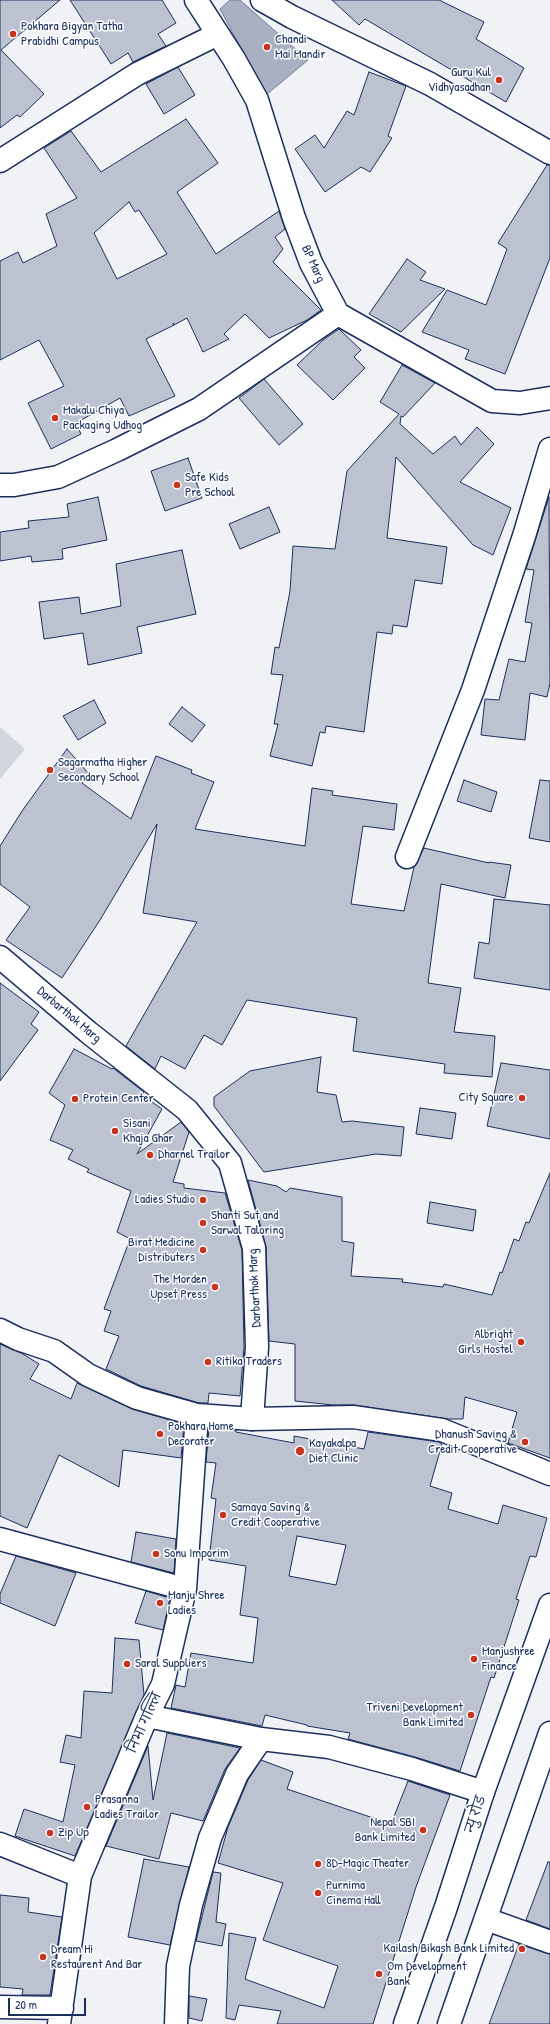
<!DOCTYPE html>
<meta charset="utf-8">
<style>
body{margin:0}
#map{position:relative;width:550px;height:2024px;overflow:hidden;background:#f1f2f5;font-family:"Patrick Hand",sans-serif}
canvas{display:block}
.scale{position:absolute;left:8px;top:1998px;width:78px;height:18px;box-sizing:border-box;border:2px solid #1b2f5e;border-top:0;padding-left:5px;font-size:12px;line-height:14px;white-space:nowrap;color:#1b2f5e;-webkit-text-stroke:3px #fff;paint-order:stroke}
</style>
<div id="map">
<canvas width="550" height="2024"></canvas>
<div class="scale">20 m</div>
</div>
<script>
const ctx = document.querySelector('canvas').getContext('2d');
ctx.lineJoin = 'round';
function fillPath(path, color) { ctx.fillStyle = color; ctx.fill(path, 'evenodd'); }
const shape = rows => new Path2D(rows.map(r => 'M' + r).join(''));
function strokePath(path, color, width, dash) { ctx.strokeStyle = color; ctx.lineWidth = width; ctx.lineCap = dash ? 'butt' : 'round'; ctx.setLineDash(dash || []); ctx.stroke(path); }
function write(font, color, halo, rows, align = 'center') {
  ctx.font = font + ' "Patrick Hand","Playpen Sans Deva",sans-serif'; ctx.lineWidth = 3; ctx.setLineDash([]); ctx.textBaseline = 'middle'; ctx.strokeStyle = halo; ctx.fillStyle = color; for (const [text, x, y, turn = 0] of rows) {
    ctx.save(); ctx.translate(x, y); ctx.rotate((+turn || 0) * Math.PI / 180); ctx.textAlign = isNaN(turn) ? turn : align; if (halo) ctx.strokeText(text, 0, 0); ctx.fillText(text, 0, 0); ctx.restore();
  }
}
fillPath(shape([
 [0,727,25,749,0,779]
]), '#d2d6df');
const water = shape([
 [230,0,240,0,308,60,266,95,220,9,230,0]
]);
fillPath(water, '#a8b0c2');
strokePath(water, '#707c9a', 1);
const building = shape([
 [0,0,60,0,1,50,44,94,20,117,17,115,0,128,0,0],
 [70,0,162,0,176,23,158,34,166,46,133,62,128,53,111,64,70,0],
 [332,0,439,0,484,22,476,39,524,68,506,102,365,19,359,25,332,0],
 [178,67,195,95,164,114,146,84,178,67],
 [369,72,406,86,388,136,392,138,370,172,361,167,325,192,295,149,315,135,324,148,347,111,354,115,369,72],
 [186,119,218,163,177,192,216,254,279,211,285,229,275,237,283,249,273,262,321,310,307,320,269,338,245,314,224,334,229,339,203,352,187,318,174,325,173,323,174,325,146,339,175,396,129,416,120,398,76,423,81,434,51,449,28,403,64,386,39,340,0,360,0,261,18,252,23,263,57,246,46,214,77,198,44,148,71,131,101,172,186,119],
 [129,202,135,212,139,210,167,254,117,279,94,233,129,202],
 [547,165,550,165,550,258,505,374,465,359,469,350,422,332,447,290,486,305,507,249,498,243,547,165],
 [407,259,426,272,420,280,445,289,401,332,369,314,407,259],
 [339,329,361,350,354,357,365,368,333,400,297,365,323,340,339,329],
 [402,365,435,383,403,417,401,416,400,424,433,454,455,436,461,445,477,427,494,444,460,482,511,508,493,555,473,545,396,457,387,538,447,547,442,584,415,580,407,627,393,625,392,634,377,632,364,732,326,726,325,733,320,732,312,766,270,756,278,724,274,724,283,675,271,674,275,647,279,648,290,591,293,546,335,549,347,471,399,414,380,402,402,365],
 [264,379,303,424,279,445,239,398,264,379],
 [188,458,202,498,165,511,151,471,188,458],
 [98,497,107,540,62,549,63,559,32,562,31,556,0,561,0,532,29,528,28,521,69,517,67,504,98,497],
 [549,497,550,683,547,697,530,693,525,740,481,735,485,699,499,700,509,659,525,662,532,623,525,622,534,570,526,569,549,497],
 [269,507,280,532,240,549,229,524,269,507],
 [182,550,196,614,137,627,142,653,88,665,83,633,44,639,39,602,79,597,81,614,121,606,116,564,182,550],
 [94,700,106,723,78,740,63,716,94,700],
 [182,707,205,725,192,742,169,724,182,707],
 [67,749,89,774,82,783,131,819,156,756,192,770,191,773,214,782,195,829,305,846,312,788,333,791,332,795,397,804,394,830,363,826,351,904,404,911,414,867,424,848,489,863,489,862,511,865,505,898,441,884,428,983,461,988,454,1032,495,1036,492,1077,444,1073,445,1064,353,1051,357,1018,247,1000,222,1045,204,1035,185,1069,161,1056,155,1069,126,1046,197,922,143,913,157,824,100,920,62,978,6,940,30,907,0,884,0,846,22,811,67,749],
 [464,780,497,792,491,812,457,801,464,780],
 [540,780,550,781,550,842,529,838,540,780],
 [494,899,550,905,550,990,474,978,479,942,489,944,494,899],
 [0,983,39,1012,31,1024,38,1030,0,1081,0,983],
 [74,1049,112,1069,113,1068,144,1092,142,1095,162,1109,137,1154,181,1122,189,1132,173,1182,184,1184,184,1188,225,1193,242,1250,244,1347,240,1396,209,1393,208,1403,199,1403,141,1386,106,1369,119,1336,104,1331,111,1311,104,1309,130,1239,117,1232,131,1191,87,1172,89,1169,68,1159,73,1150,50,1140,65,1105,49,1093,74,1049],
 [321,1057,317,1092,336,1095,342,1122,352,1121,404,1127,401,1156,376,1154,264,1172,214,1106,214,1097,250,1071,321,1057],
 [501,1063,550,1070,550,1139,487,1126,501,1063],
 [420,1108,456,1113,452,1139,416,1134,420,1108],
 [550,1173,550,1458,508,1443,517,1412,465,1397,463,1419,449,1419,355,1405,333,1405,295,1401,295,1344,269,1341,266,1247,248,1180,277,1186,286,1192,290,1188,342,1197,342,1241,354,1243,351,1276,403,1279,402,1282,443,1287,444,1284,492,1295,500,1272,502,1273,514,1239,519,1241,526,1222,529,1223,550,1173],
 [430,1202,476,1210,473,1231,427,1223,430,1202],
 [0,1344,23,1354,39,1364,30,1379,71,1399,77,1383,132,1409,184,1424,181,1458,123,1450,119,1487,59,1455,27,1528,0,1516,0,1344],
 [209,1428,236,1430,236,1432,294,1443,294,1436,364,1449,368,1432,439,1442,442,1444,430,1486,452,1493,448,1509,498,1524,503,1505,547,1518,536,1557,530,1556,516,1599,519,1600,494,1678,491,1677,460,1771,415,1757,348,1739,350,1733,307,1726,307,1725,265,1715,262,1726,171,1708,176,1685,185,1687,191,1653,253,1663,258,1618,240,1615,246,1566,209,1560,216,1499,211,1498,216,1463,206,1462,209,1428],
 [297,1536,346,1545,336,1585,289,1576,297,1536],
 [136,1532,176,1539,174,1573,131,1562,136,1532],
 [16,1556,76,1573,55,1626,0,1603,0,1594,16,1556],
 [146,1591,170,1598,163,1630,135,1623,146,1591],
 [115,1638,139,1640,144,1695,75,1856,15,1836,24,1809,63,1822,75,1765,60,1762,66,1735,81,1738,84,1691,112,1693,115,1638],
 [167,1733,240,1748,225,1769,203,1821,171,1813,159,1859,106,1846,148,1746,153,1800,167,1733],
 [261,1760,293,1772,287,1789,391,1824,408,1781,450,1795,416,1887,373,2024,277,2024,281,2011,239,2005,235,2020,226,2018,229,1933,256,1938,245,1979,324,2008,338,1966,263,1940,283,1883,218,1863,228,1827,248,1780,261,1760],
 [144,1859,189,1867,170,1945,128,1937,144,1859],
 [548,1862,550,1862,550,1929,526,1920,548,1862],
 [213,1872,221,1873,216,1922,226,1924,222,1946,196,1941,213,1872],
 [0,1895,29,1898,28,1912,62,1917,50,1995,22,1995,23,1989,0,1987,0,1895],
 [519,1944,550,1954,550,2024,489,2024,519,1944],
 [189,1996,207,1999,202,2021,189,2018,189,1996]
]);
fillPath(building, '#bcc2d0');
strokePath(building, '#1b2f5e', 1);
const minor = shape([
 [196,0,234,59,257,100,294,218,311,263,338,314,492,401,520,403,550,398],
 [262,0,292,17,430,84,550,153],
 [0,161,137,74,218,34],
 [0,485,14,485,58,477,117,450,199,409,338,314],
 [407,857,473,690,524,536,550,449],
 [0,1330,18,1339,54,1351,88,1375,137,1398,197,1415,252,1419],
 [0,1539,185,1589],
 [147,1716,261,1739,329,1747,412,1769,483,1792],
 [0,1844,80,1876],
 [486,1919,550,1942],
 [0,2007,62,2008],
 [59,2024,80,1876,147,1716,163,1684,185,1589,197,1415],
 [176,2024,178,1966,191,1905,210,1838,237,1774,261,1739]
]);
const major = shape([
 [0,957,88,1032,187,1110,230,1163,254,1248,257,1347,252,1419,353,1417,442,1430,550,1474],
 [405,2024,446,1907,483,1792,550,1605],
 [449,2024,550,1733]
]);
strokePath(minor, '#1b2f5e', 25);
strokePath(major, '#1b2f5e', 25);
strokePath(minor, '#fff', 22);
strokePath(major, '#fff', 22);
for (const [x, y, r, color] of [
 [13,34,4,"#c8321e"],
 [267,47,4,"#c8321e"],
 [499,80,4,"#c8321e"],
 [55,418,4,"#c8321e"],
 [177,485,4,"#c8321e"],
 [50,770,4,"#c8321e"],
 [522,1098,4,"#c8321e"],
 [75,1099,4,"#c8321e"],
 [115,1131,4,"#c8321e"],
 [150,1155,4,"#c8321e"],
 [203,1200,4,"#c8321e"],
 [203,1223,4,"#c8321e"],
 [203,1250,4,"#c8321e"],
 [215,1287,4,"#c8321e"],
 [521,1342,4,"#c8321e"],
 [208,1362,4,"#c8321e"],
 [160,1434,4,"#c8321e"],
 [525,1442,4,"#c8321e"],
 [300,1451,5,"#c8321e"],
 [223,1515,4,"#c8321e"],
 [156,1554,4,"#c8321e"],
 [160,1603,4,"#c8321e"],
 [474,1659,4,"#c8321e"],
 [127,1664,4,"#c8321e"],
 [471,1715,4,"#c8321e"],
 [87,1807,4,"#c8321e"],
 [423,1830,4,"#c8321e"],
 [50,1833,4,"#c8321e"],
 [318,1864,4,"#c8321e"],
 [318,1893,4,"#c8321e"],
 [522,1949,4,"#c8321e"],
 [43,1957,4,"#c8321e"],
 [379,1974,4,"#c8321e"]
]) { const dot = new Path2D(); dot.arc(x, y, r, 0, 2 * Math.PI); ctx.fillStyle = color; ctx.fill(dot); strokePath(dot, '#fff', 1.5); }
write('13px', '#1b2f5e', '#fff', [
 ["Pokhara Bigyan Tatha",21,27],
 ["Prabidhi Campus",21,42],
 ["Chandi",275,40],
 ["Mai Mandir",275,55],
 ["Guru Kul",491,73,"right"],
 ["Vidhyasadhan",491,88,"right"],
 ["Makalu Chiya",63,411],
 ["Packaging Udhog",63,426],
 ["Safe Kids",185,478],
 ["Pre School",185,493],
 ["Sagarmatha Higher",58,763],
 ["Secondary School",58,778],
 ["City Square",514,1098,"right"],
 ["Protein Center",83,1099],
 ["Sisani",123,1124],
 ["Khaja Ghar",123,1139],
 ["Dharnel Trailor",158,1155],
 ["Ladies Studio",195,1200,"right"],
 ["Shanti Sut and",211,1216],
 ["Sarwal Taloring",211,1231],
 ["Birat Medicine",195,1243,"right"],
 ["Distributers",195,1258,"right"],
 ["The Morden",207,1280,"right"],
 ["Upset Press",207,1295,"right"],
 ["Albright",513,1335,"right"],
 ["Girls Hostel",513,1350,"right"],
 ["Ritika Traders",216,1362],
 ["Pokhara Home",168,1427],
 ["Decorater",168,1442],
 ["Dhanush Saving &",517,1435,"right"],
 ["Credit Cooperative",517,1450,"right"],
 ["Kayakalpa",309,1444],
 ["Diet Clinic",309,1459],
 ["Samaya Saving &",231,1508],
 ["Credit Cooperative",231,1523],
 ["Sonu Imporim",164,1554],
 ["Manju Shree",168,1596],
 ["Ladies",168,1611],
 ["Manjushree",482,1652],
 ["Finance",482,1667],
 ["Saral Suppliers",135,1664],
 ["Triveni Development",463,1708,"right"],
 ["Bank Limited",463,1723,"right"],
 ["Prasanna",95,1800],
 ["Ladies Trailor",95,1815],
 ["Nepal SBI",415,1823,"right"],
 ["Bank Limited",415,1838,"right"],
 ["Zip Up",58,1833],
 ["8D-Magic Theater",326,1864],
 ["Purnima",326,1886],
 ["Cinema Hall",326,1901],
 ["Kailash Bikash Bank Limited",514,1949,"right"],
 ["Dream Hi",51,1950],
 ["Restaurent And Bar",51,1965],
 ["Om Development",387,1967],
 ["Bank",387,1982]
], 'left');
write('13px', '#1b2f5e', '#fff', [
 ["BP Marg",313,264,65],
 ["Darbarthok Marg",69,1015,40],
 ["Darbarthok Marg",255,1288,-93],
 ["निभा गल्लि",145,1723,-66],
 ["न्यु रोड",476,1814,-72]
]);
</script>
